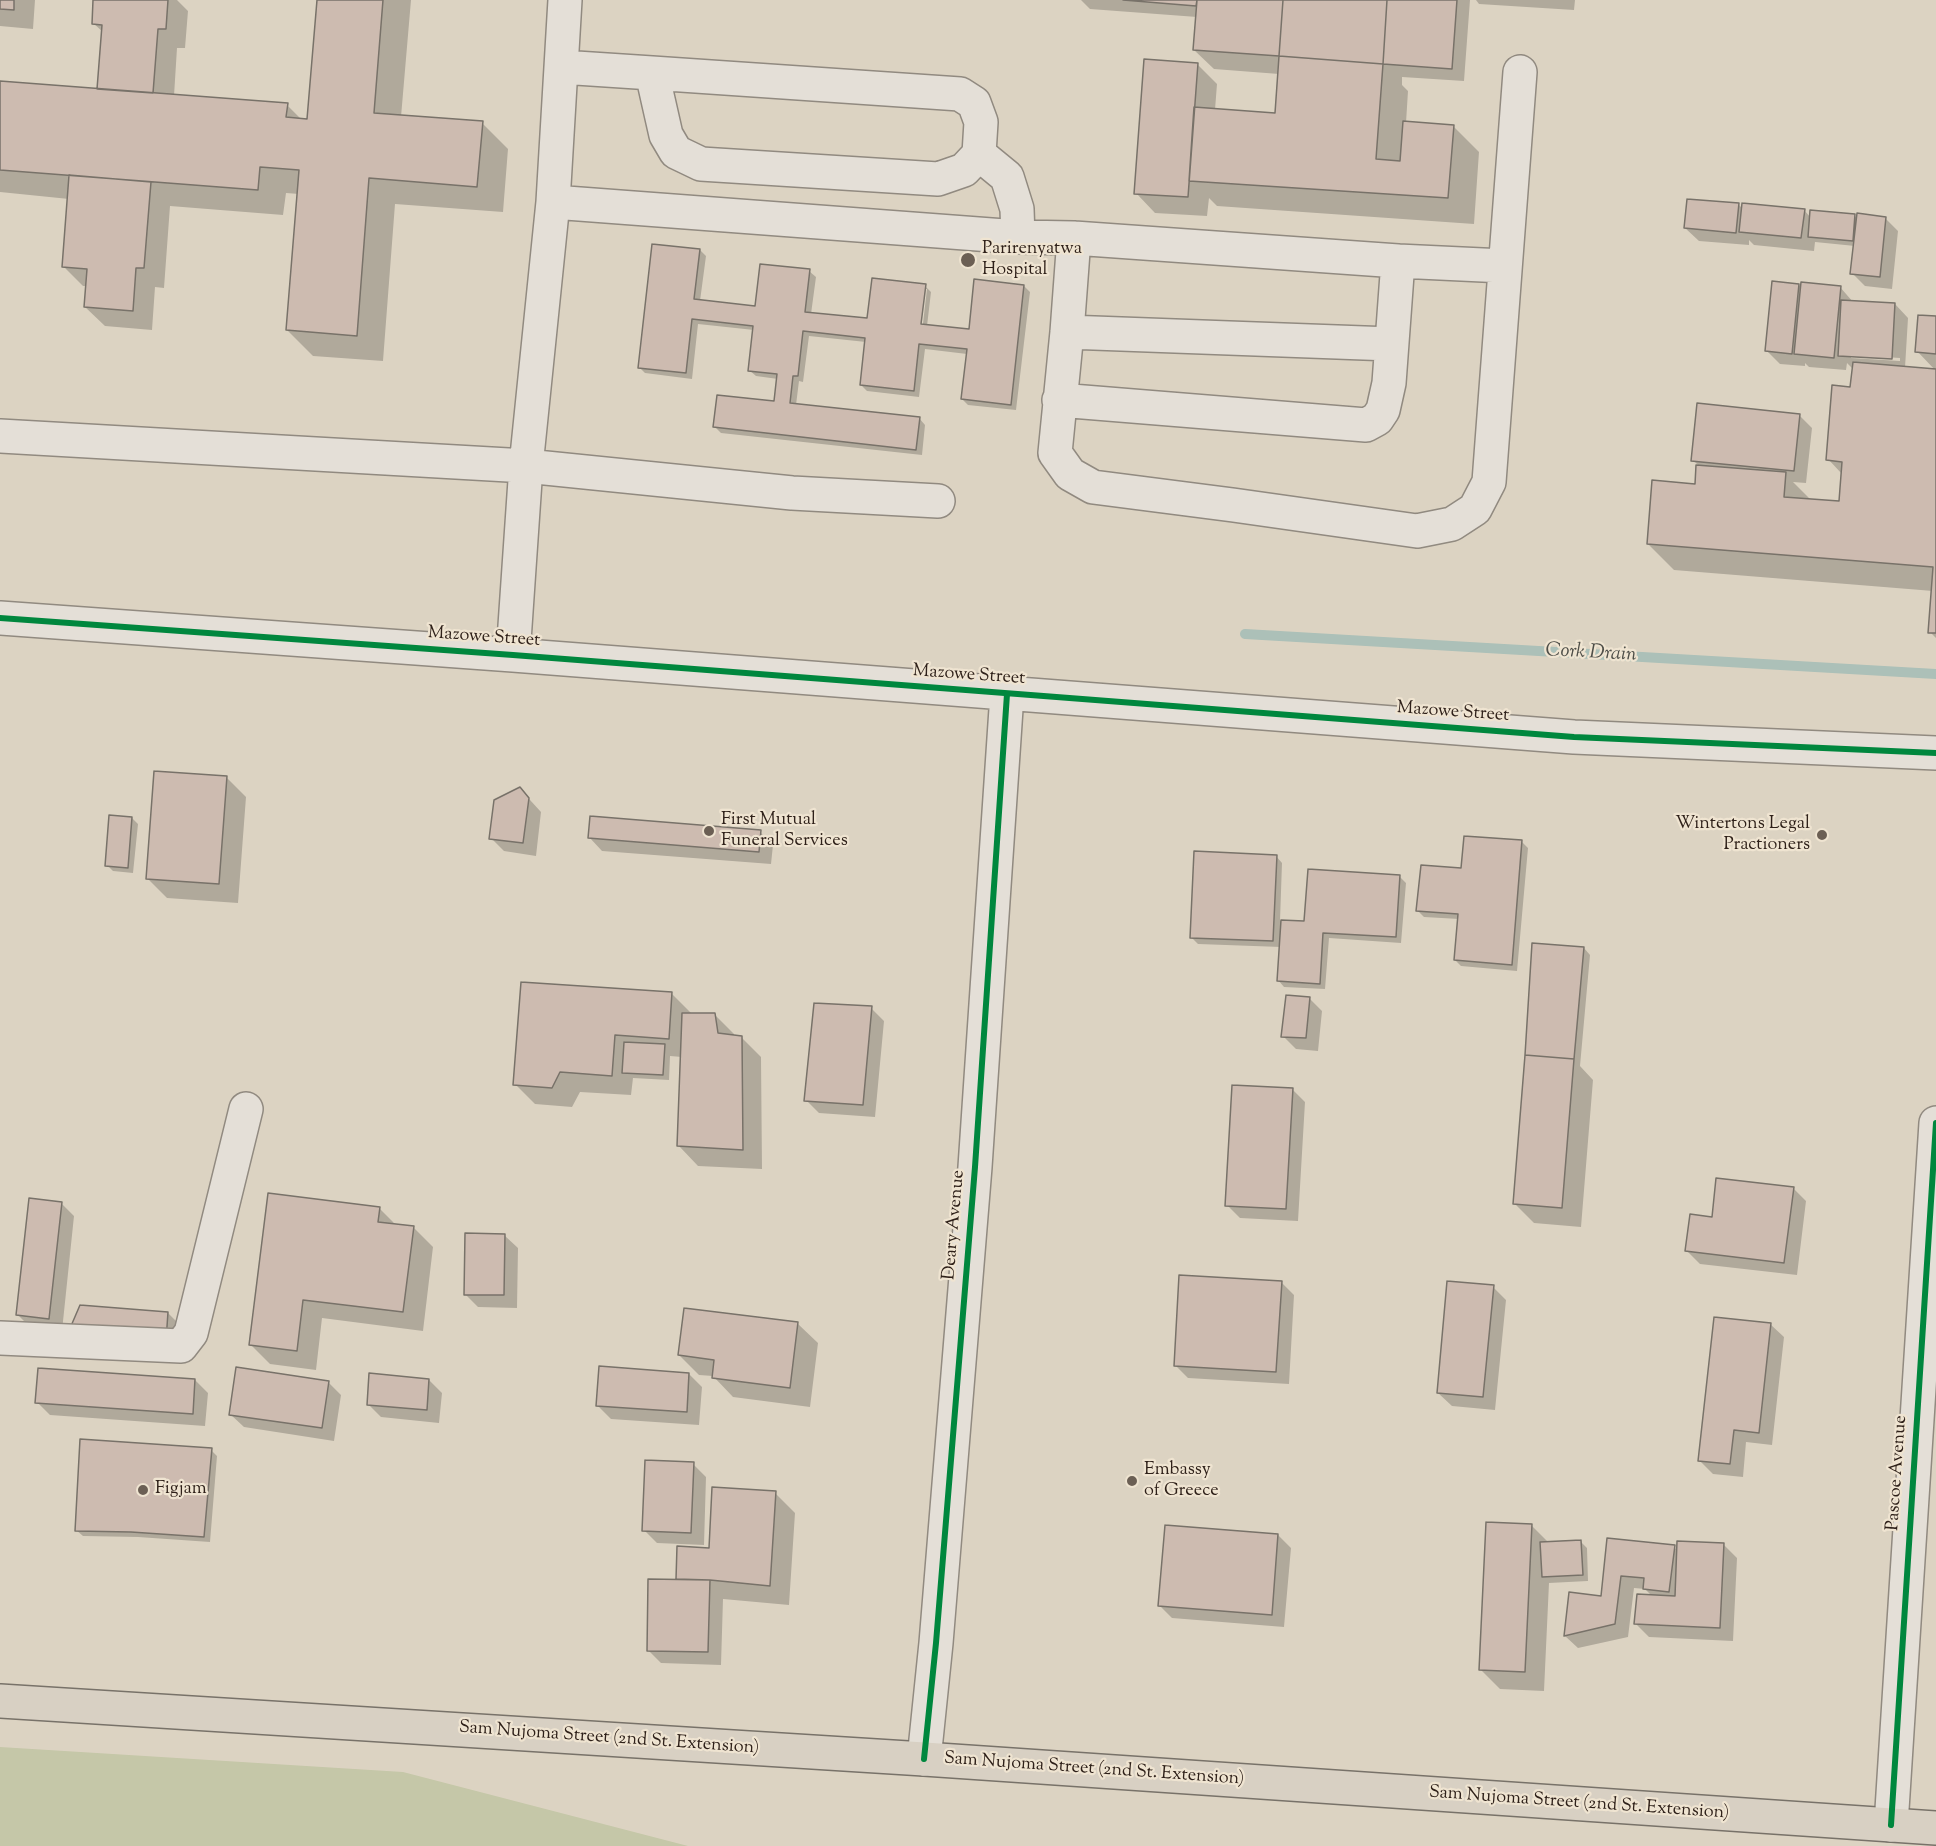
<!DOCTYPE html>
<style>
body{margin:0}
canvas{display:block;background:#dcd3c2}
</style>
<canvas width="1936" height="1846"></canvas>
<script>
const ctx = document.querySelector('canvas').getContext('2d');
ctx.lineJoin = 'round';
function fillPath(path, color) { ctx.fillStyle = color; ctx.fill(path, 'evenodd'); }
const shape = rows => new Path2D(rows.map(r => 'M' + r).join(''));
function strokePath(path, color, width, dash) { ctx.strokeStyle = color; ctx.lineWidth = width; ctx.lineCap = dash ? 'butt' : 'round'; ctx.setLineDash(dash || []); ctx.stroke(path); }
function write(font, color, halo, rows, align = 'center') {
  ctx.font = font + ' "Sorts Mill Goudy",serif'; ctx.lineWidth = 4.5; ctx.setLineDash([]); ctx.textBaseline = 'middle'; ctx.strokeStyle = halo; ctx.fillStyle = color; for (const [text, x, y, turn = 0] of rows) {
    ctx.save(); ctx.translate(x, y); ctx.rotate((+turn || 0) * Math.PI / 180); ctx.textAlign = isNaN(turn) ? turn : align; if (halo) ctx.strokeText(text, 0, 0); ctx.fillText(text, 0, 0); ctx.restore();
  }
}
fillPath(shape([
 [0,1747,403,1772,688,1846,0,1846]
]), '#c5c7a8');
fillPath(shape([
 [0,0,35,0,33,29,0,26],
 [95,0,177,0,188,11,185,48,177,48,174,96,287,105,302,120,309,120,319,0,411,0,401,117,482,123,508,149,503,212,395,204,383,361,313,356,287,330,299,194,286,193,283,215,170,206,164,288,155,287,152,330,105,326,85,307,87,286,83,286,63,266,69,199,0,192,0,82,98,90,103,32,93,23],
 [1081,0,1470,0,1464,81,1402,77,1402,85,1408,91,1406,123,1453,126,1479,152,1474,224,1217,206,1209,198,1207,216,1155,213,1136,193,1197,64,1217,84,1215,110,1276,114,1279,74,1214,69,1194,50,1197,17,1090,9],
 [1476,0,1575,0,1574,10,1479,4],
 [1738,204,1743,209,1804,210,1811,218,1854,216,1858,219,1885,218,1898,231,1892,289,1865,286,1852,273,1855,246,1815,242,1814,251,1754,245,1749,240,1749,245,1699,241,1685,228],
 [700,250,706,256,700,301,756,308,809,271,816,277,811,314,869,320,925,286,931,292,927,326,970,331,1024,286,1030,292,1016,410,968,405,962,399,967,354,925,349,919,397,867,391,861,385,866,342,809,336,803,382,799,381,796,405,919,418,925,425,922,455,721,433,715,427,775,403,778,379,756,376,749,370,754,330,698,324,692,379,645,373,639,367],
 [924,289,927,289,922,332,919,332],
 [1799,285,1802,289,1840,287,1853,302,1895,304,1908,318,1905,368,1935,370,1917,351,1936,318,1936,638,1930,632,1933,591,1674,570,1648,544,1696,485,1698,465,1693,460,1799,415,1812,428,1806,483,1793,482,1812,501,1840,503,1842,474,1828,459,1852,389,1853,369,1847,363,1846,370,1809,367,1805,363,1805,366,1780,364,1767,351],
 [1851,355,1900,358,1900,361,1851,358],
 [227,778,246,797,238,903,167,898,147,878],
 [520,789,541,812,536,856,504,851,491,838],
 [132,818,138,824,133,873,113,871,107,865],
 [760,832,773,845,771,864,602,851,589,837],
 [1522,842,1528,848,1517,971,1461,966,1455,960,1459,919,1424,917,1418,911,1463,870],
 [1276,856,1282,863,1280,921,1306,923,1399,876,1406,883,1401,943,1329,938,1325,989,1284,987,1278,980,1281,947,1198,944,1192,938],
 [1584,948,1590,955,1580,1066,1593,1080,1581,1227,1534,1223,1514,1203],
 [672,994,692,1014,714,1014,734,1034,734,1037,741,1037,761,1057,762,1169,698,1166,679,1146,682,1057,670,1056,669,1080,633,1078,631,1095,580,1092,572,1107,535,1104,515,1084],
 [1309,998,1322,1011,1318,1051,1296,1049,1283,1036],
 [871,1008,884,1021,875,1117,819,1113,806,1100],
 [1292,1089,1305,1102,1298,1221,1240,1218,1227,1205],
 [1793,1188,1806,1201,1797,1275,1700,1264,1687,1251],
 [61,1203,74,1216,62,1331,31,1328,18,1315],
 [379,1208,396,1225,413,1227,433,1247,423,1331,322,1318,316,1370,270,1364,251,1345],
 [504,1235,518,1248,517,1308,478,1307,465,1294],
 [1281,1282,1294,1295,1289,1384,1188,1378,1175,1365],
 [1493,1287,1506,1300,1495,1410,1452,1406,1438,1393],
 [81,1306,168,1313,181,1326,179,1353],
 [798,1324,818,1343,810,1407,733,1397,713,1376,699,1375,679,1355],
 [1770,1324,1784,1337,1772,1445,1746,1442,1743,1477,1713,1474,1700,1461],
 [689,1374,702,1387,699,1425,611,1419,598,1406],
 [195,1380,208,1393,205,1426,50,1415,37,1402],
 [429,1380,442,1393,439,1423,381,1417,368,1404],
 [328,1382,341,1395,334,1441,244,1427,230,1414],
 [211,1450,217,1456,210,1542,138,1537,83,1536,76,1530],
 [693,1464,706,1477,704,1545,657,1543,644,1530],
 [775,1493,795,1513,789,1605,723,1599,721,1665,661,1663,648,1650,679,1581,677,1579],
 [1531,1525,1549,1543,1581,1542,1587,1548,1588,1581,1549,1583,1544,1691,1500,1689,1480,1669],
 [1278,1535,1291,1548,1284,1627,1172,1618,1159,1605],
 [1609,1539,1674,1547,1678,1551,1724,1545,1737,1558,1733,1641,1649,1637,1636,1624,1652,1596,1645,1589,1634,1588,1628,1637,1578,1648,1565,1636,1602,1597]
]), '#0003');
strokePath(shape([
 [1245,634,1936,674]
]), '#acc0b8', 10);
const building = shape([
 [0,0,14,0,14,10,0,9,0,0],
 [93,0,168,0,166,29,158,29,153,93,97,89,102,25,92,24,93,0],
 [317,0,383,0,374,113,483,121,477,187,369,178,357,336,286,330,299,170,260,167,258,190,0,170,0,81,288,103,286,117,307,119,317,0],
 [1123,0,1197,0,1196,6,1123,0],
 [1197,0,1283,0,1279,56,1193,50,1197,0],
 [1283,0,1387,0,1383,64,1279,56,1283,0],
 [1387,0,1457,0,1452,69,1383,64,1387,0],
 [1279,56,1383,64,1376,159,1400,161,1403,121,1454,125,1448,198,1189,181,1194,107,1275,113,1279,56],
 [1144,59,1198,63,1188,197,1134,194,1144,59],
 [69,175,151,182,144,268,136,268,133,311,84,307,87,269,62,267,69,175],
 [1687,199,1739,203,1736,233,1684,228,1687,199],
 [1742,203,1805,209,1801,238,1739,232,1742,203],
 [1810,210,1855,214,1853,241,1808,237,1810,210],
 [1857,213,1886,217,1880,277,1850,274,1857,213],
 [652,244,700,249,694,299,755,306,760,264,810,269,805,312,867,318,872,278,926,284,921,324,969,329,974,279,1024,285,1011,405,961,399,967,349,919,344,914,391,860,385,865,338,803,331,798,376,793,376,790,403,920,417,916,450,713,427,717,395,774,401,777,374,748,371,753,326,692,319,686,373,638,368,652,244],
 [1772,281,1799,284,1792,354,1765,351,1772,281],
 [1801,282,1841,286,1834,358,1794,354,1801,282],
 [1841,300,1895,303,1892,359,1838,356,1841,300],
 [1918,315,1936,316,1936,354,1915,352,1918,315],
 [1853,362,1936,369,1936,633,1928,633,1933,567,1647,544,1652,480,1695,484,1696,465,1786,472,1784,497,1839,501,1842,462,1826,460,1832,385,1850,387,1853,362],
 [1697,403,1800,414,1794,471,1691,461,1697,403],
 [154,771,227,776,219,884,146,879,154,771],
 [520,787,529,798,523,843,489,839,494,800,520,787],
 [109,815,132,817,128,868,105,866,109,815],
 [590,816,761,830,759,852,588,838,590,816],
 [1464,836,1522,840,1512,965,1454,960,1458,914,1416,911,1421,865,1461,868,1464,836],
 [1194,851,1277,855,1273,941,1190,938,1194,851],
 [1308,869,1400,875,1396,937,1323,933,1320,984,1277,981,1281,920,1304,921,1308,869],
 [1532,943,1584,947,1574,1059,1525,1055,1532,943],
 [521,982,672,992,669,1039,615,1035,612,1076,560,1072,552,1088,513,1085,521,982],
 [1286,995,1310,997,1306,1038,1281,1037,1286,995],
 [814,1003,872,1006,863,1105,804,1101,814,1003],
 [682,1013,715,1013,718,1033,742,1036,743,1150,677,1146,682,1013],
 [624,1042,665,1044,663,1075,622,1073,624,1042],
 [1525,1055,1574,1059,1562,1208,1513,1204,1525,1055],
 [1232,1085,1293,1088,1286,1209,1225,1206,1232,1085],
 [1716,1178,1794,1187,1784,1263,1685,1251,1690,1214,1712,1217,1716,1178],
 [268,1193,380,1207,378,1222,414,1226,403,1312,303,1300,297,1351,249,1345,268,1193],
 [29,1198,62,1202,49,1319,16,1315,29,1198],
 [465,1233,505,1234,504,1295,464,1295,465,1233],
 [1179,1275,1282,1281,1276,1372,1174,1366,1179,1275],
 [1447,1281,1494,1285,1483,1397,1437,1393,1447,1281],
 [80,1305,168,1312,166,1341,68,1333,80,1305],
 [684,1308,798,1322,790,1388,712,1378,714,1360,678,1355,684,1308],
 [1714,1317,1771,1323,1759,1433,1734,1430,1730,1464,1698,1461,1714,1317],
 [599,1366,689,1373,687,1412,596,1406,599,1366],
 [236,1367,329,1381,322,1428,229,1415,236,1367],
 [38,1368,195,1379,193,1414,35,1403,38,1368],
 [369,1373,429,1379,427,1410,367,1405,369,1373],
 [80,1439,212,1448,204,1537,131,1532,75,1531,80,1439],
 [645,1460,694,1462,691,1533,642,1531,645,1460],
 [712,1487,776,1491,770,1586,710,1580,676,1579,677,1546,709,1548,712,1487],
 [1486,1522,1532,1524,1525,1672,1479,1670,1486,1522],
 [1165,1525,1278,1534,1272,1615,1158,1606,1165,1525],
 [1607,1538,1675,1545,1669,1592,1643,1589,1644,1578,1621,1576,1615,1624,1564,1636,1569,1592,1601,1596,1607,1538],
 [1581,1540,1583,1575,1542,1577,1540,1542,1581,1540],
 [1677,1541,1724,1543,1720,1628,1634,1624,1637,1594,1675,1596,1677,1541],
 [648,1579,710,1580,708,1652,647,1651,648,1579]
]);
fillPath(building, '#cdbbb0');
strokePath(building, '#787269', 1.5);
const minor = shape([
 [561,67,652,73,960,94,974,103,981,122,979,154,964,170,938,179,701,164,676,152,666,135,652,73],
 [979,154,1007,177,1017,209,1018,237],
 [553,202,1018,237,1074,238,1398,261,1504,266],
 [1074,238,1067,332,1055,453,1070,474,1093,487,1233,505,1417,531,1452,524,1475,509,1489,482,1520,72],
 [1067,332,1391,344],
 [1059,400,1366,425,1377,419,1383,410,1389,383,1398,261],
 [0,436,526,466,792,493,938,501],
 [0,618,513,655,1574,737,1936,753],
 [513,655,526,466,553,202,565,0],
 [0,1338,181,1346,191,1333,246,1109],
 [924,1759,936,1643,975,1167,1007,694],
 [1891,1825,1936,1123]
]);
const highway = shape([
 [0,1701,924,1759,1936,1828]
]);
strokePath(minor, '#918a80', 36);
strokePath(highway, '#787269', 36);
strokePath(minor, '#e4dfd7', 33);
strokePath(highway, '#d8d0c3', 33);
strokePath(shape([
 [0,618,513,655,1574,737,1936,753],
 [924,1759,936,1643,975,1167,1007,694],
 [1891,1825,1936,1123]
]), '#00873e', 6);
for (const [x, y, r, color] of [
 [968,260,8,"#6b5f54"],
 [709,831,6,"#6b5f54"],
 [1822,835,6,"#6b5f54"],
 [1132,1481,6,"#6b5f54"],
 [143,1490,6,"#6b5f54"]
]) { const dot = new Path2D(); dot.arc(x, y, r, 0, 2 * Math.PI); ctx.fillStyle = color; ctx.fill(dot); strokePath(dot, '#efe4d1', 2); }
write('18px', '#2e2019', '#efe4d1', [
 ["Parirenyatwa",982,250],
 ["Hospital",982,271],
 ["First Mutual",721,821],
 ["Funeral Services",721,842],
 ["Wintertons Legal",1810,825,"right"],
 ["Practioners",1810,846,"right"],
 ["Embassy",1144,1471],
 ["of Greece",1144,1492],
 ["Figjam",155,1490]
], 'left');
write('18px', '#2e2019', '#efe4d1', [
 ["Mazowe Street",484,638,4],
 ["Mazowe Street",969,676,4],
 ["Mazowe Street",1453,713,4],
 ["Deary Avenue",955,1225,-85],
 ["Pascoe Avenue",1898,1473,-86],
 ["Sam Nujoma Street (2nd St. Extension)",609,1739,4],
 ["Sam Nujoma Street (2nd St. Extension)",1094,1770,4],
 ["Sam Nujoma Street (2nd St. Extension)",1579,1804,4]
]);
write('italic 20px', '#4e4e48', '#efe4d1', [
 ["Cork Drain",1591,654,3]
]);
</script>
